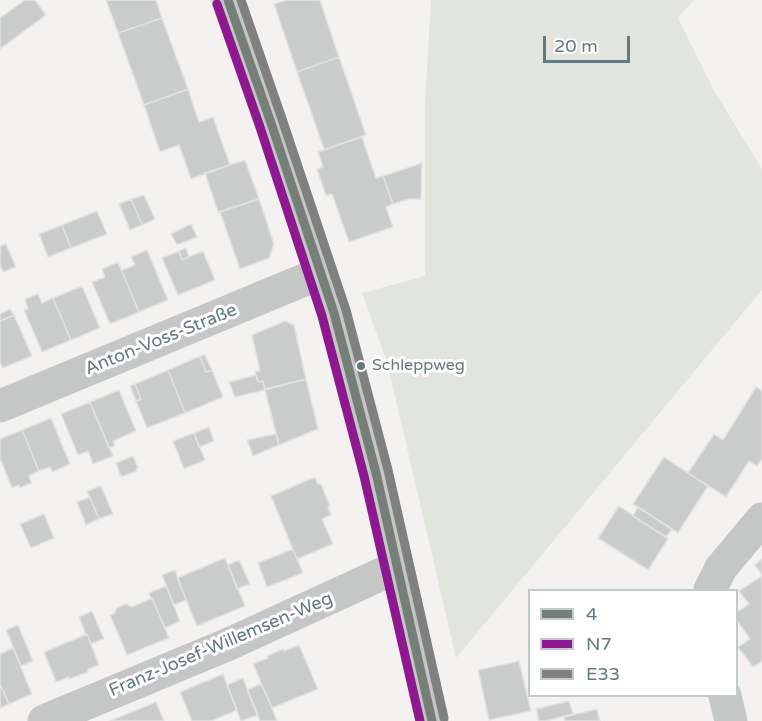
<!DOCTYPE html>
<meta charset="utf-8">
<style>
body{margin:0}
#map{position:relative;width:762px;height:721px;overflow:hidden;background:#f3f2f1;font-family:"Varela Round",sans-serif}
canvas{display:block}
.legend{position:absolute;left:528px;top:589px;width:210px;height:108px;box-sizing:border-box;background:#fff;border:2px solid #c1cacd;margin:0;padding:8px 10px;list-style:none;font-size:18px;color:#637a81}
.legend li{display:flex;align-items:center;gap:12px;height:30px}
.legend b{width:30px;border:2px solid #c1cacd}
.scale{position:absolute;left:543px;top:36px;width:87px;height:27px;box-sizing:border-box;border:3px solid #637a81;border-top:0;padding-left:8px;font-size:18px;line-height:21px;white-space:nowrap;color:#637a81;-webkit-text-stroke:4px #fff;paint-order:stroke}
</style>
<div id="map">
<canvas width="762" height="721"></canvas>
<ul class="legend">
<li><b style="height:8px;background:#757f77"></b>4</li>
<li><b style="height:8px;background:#8d188f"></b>N7</li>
<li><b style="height:8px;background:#808080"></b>E33</li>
</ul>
<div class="scale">20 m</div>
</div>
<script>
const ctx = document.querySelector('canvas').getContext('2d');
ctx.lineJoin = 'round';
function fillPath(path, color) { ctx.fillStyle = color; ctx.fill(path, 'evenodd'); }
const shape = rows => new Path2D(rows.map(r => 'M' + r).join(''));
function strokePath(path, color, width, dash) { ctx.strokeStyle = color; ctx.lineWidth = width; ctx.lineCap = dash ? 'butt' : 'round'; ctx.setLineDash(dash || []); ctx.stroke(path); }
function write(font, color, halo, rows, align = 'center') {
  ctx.font = font + ' "Varela Round",sans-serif'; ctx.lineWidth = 6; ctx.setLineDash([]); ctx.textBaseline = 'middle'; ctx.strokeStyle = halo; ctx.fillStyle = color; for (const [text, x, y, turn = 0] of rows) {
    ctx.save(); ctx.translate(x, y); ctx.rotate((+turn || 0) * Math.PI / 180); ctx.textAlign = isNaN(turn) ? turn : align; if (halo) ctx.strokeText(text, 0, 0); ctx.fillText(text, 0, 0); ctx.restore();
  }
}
fillPath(shape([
 [431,0,694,0,678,18,713,89,762,169,762,290,456,658,387,362,362,293,425,276,425,101]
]), '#e2e4de');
const building = shape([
 [25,0,35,0,46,15,0,49,0,18,25,0],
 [106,0,156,0,162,18,118,33,106,0],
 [287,0,320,0,339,57,297,72,274,4,287,0],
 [162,18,188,89,144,105,118,33,162,18],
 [339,57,366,135,323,150,324,149,297,72,339,57],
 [188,89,199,122,213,117,230,165,191,179,179,145,160,152,144,105,188,89],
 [362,137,376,178,383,176,393,204,386,207,393,227,349,242,332,194,326,196,317,169,323,167,318,152,362,137],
 [245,160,259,199,218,212,205,173,245,160],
 [422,163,421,199,409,199,393,204,383,176,422,163],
 [144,195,155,219,142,225,131,199,144,195],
 [131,199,142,225,130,230,119,204,131,199],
 [259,199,274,244,269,258,240,269,220,212,259,199],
 [97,211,107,234,71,248,62,225,97,211],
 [191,224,197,237,177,245,171,234,191,224],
 [62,225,71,248,48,257,39,234,62,225],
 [6,244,16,267,3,272,0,265,0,246,6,244],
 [186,248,189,257,182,260,179,251,186,248],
 [147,250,168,300,139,312,118,262,122,270,135,265,131,257,147,250],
 [179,251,182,260,203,251,215,280,178,295,162,258,179,251],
 [118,262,139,312,110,324,92,282,105,277,102,269,118,262],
 [82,286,100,328,71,340,53,298,82,286],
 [38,294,42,303,53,298,71,340,42,352,24,310,28,309,25,299,38,294],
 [10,309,14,315,0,321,0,314,10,309],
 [14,315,32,356,3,368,0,362,0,321,14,315],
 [285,321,294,325,306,379,265,389,263,381,258,382,255,372,260,371,252,335,285,321],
 [205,355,212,370,206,372,200,356,205,355],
 [200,356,206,372,212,370,223,397,185,413,168,370,200,356],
 [168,370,185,413,147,428,136,401,141,399,135,384,168,370],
 [256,375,258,382,263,381,265,390,235,397,229,382,256,375],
 [306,379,318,429,279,445,265,390,306,379],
 [135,384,141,399,136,401,130,386,135,384],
 [756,387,762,391,762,459,757,466,749,461,726,497,688,473,714,434,723,440,756,387],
 [119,390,136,431,113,441,115,446,109,448,90,402,119,390],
 [90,402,113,456,93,464,88,451,78,455,61,414,90,402],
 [51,418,70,464,52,472,50,467,39,471,22,430,51,418],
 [209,427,214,441,199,447,194,433,209,427],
 [22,430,39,471,29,476,32,483,19,488,19,485,12,488,0,458,0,439,22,430],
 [194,433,205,460,184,469,173,441,194,433],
 [276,434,279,445,253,456,247,440,276,434],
 [133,456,138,468,136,469,137,471,121,477,116,463,133,456],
 [664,457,708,486,678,533,633,504,664,457],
 [315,477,318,484,321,484,330,506,328,507,331,515,322,519,333,544,297,559,271,496,315,477],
 [101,486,113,514,99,519,87,491,101,486],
 [90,497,99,519,86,525,77,502,90,497],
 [619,506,668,539,648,570,598,538,619,506],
 [638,507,672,529,666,537,633,516,638,507],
 [44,514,54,538,31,548,20,524,44,514],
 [293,549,303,573,267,587,258,563,293,549],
 [225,558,245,606,197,626,177,578,225,558],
 [762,559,762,575,755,565,762,559],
 [239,560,250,584,237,589,228,565,239,560],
 [175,570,186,600,174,605,162,575,175,570],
 [762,576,762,661,753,667,738,647,750,639,736,619,736,613,749,604,739,591,762,576],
 [166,586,180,621,165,628,152,598,151,599,149,593,166,586],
 [152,598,169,638,127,655,110,615,114,614,117,608,126,604,132,607,152,598],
 [92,611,104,639,91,644,87,634,86,635,79,617,92,611],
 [18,625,33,661,21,666,6,630,18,625],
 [87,634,99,665,87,670,88,672,69,679,69,677,56,682,44,652,87,634],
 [299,645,318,689,272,708,253,664,268,658,267,656,283,649,284,651,299,645],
 [13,648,32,694,9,704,0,684,0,654,13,648],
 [519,661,531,711,489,720,478,670,519,661],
 [223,674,237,710,211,721,192,721,180,692,223,674],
 [243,678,258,715,241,721,227,685,243,678],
 [0,684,9,704,0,708,0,684],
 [261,684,272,708,277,721,260,721,247,690,261,684],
 [569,701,573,714,546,721,539,721,536,709,569,701],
 [156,702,164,721,110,721,156,702],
 [597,709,600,721,565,721,564,717,597,709]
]);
fillPath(building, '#cacccc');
strokePath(building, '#e2e2e1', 1.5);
strokePath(shape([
 [228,0,271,123,334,313,376,473,432,721],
 [0,406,321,273],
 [710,590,721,568,762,519],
 [725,696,731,721],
 [44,721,229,644,397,567]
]), '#c5c7c7', 33);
strokePath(shape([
 [228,0,271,123,334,313,376,473,432,721]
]), '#757f77', 9);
strokePath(shape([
 [217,4,260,127,322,316,364,476,420,721]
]), '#8d188f', 9);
strokePath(shape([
 [241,0,282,119,346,310,388,470,444,718]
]), '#808080', 9);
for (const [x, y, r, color] of [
 [361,366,5,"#637a81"]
]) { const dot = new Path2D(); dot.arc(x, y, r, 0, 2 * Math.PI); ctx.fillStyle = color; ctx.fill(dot); strokePath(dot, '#fff', 2); }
write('16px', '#637a81', '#fff', [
 ["Schleppweg",372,366]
], 'left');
write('18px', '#637a81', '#fff', [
 ["Anton-Voss-Straße",161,340,-22],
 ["Franz-Josef-Willemsen-Weg",221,645,-23]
]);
</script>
